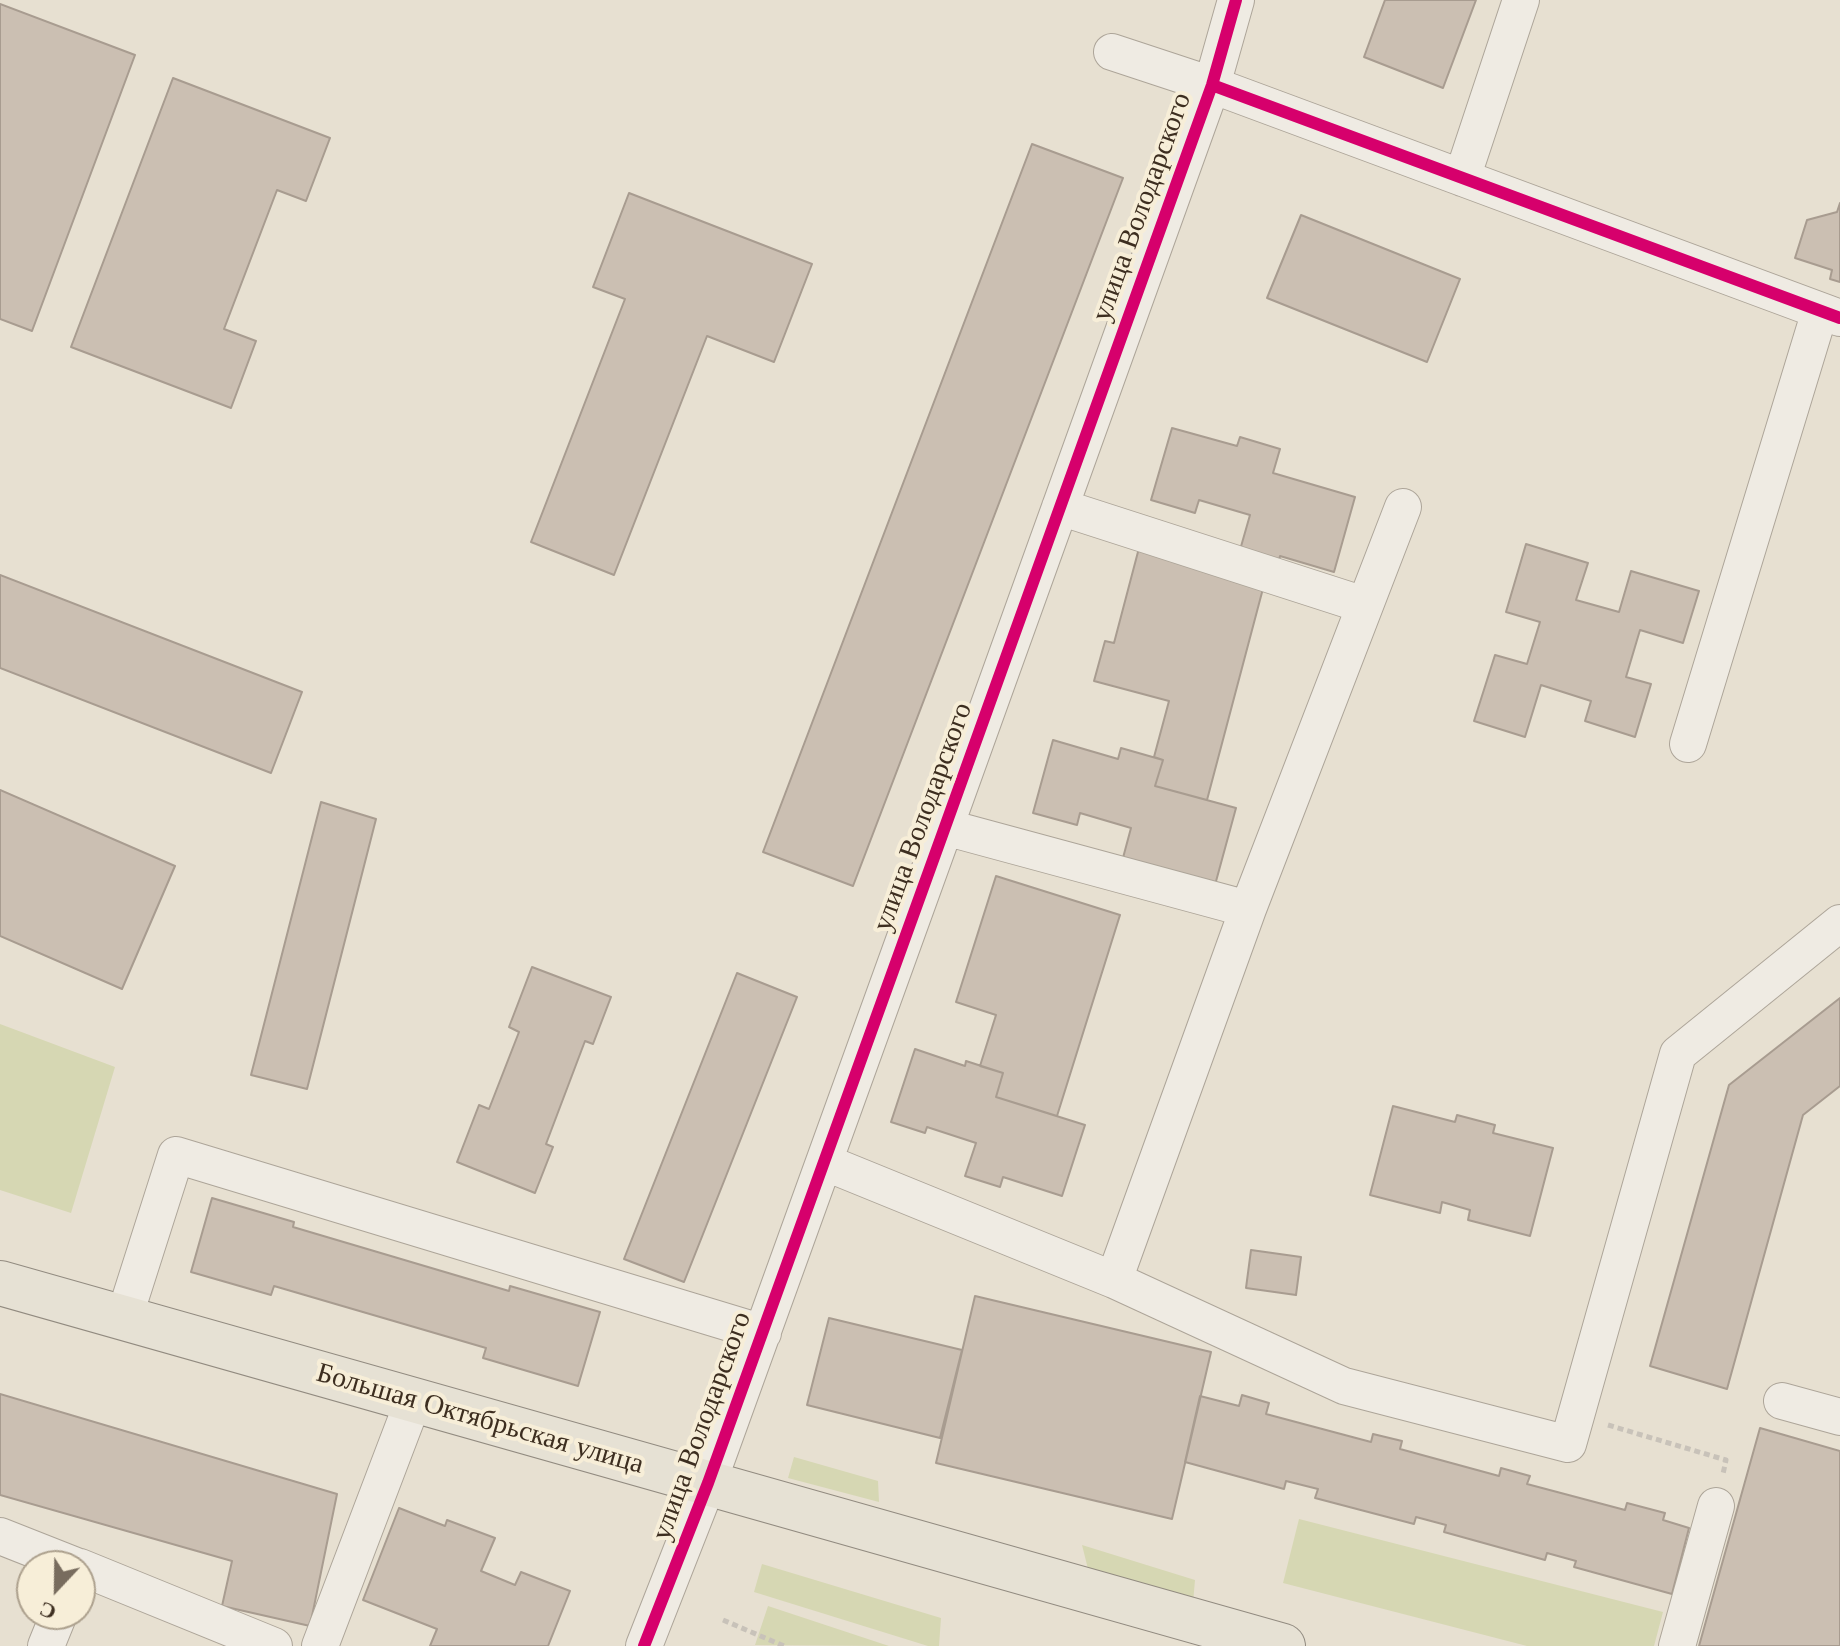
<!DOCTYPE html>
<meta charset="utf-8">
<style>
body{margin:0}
#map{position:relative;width:1840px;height:1646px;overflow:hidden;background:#e7e0d1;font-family:"Libre Baskerville",serif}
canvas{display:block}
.north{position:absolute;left:16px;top:1550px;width:80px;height:80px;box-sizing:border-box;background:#f7eed8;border:2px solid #ada18e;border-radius:50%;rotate:202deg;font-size:22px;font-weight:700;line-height:32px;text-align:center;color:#3d2e20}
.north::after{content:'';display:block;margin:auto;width:28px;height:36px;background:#786c5e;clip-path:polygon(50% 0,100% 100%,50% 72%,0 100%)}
</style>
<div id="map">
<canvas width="1840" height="1646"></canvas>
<div class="north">С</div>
</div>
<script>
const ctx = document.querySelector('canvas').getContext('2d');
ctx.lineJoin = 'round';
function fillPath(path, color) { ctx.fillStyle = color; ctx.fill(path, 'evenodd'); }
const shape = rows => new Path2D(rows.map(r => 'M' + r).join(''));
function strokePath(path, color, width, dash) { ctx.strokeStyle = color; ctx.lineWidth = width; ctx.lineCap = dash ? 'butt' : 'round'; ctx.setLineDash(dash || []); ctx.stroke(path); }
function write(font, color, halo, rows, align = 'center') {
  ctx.font = font + ' "Libre Baskerville",serif'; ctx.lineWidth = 8; ctx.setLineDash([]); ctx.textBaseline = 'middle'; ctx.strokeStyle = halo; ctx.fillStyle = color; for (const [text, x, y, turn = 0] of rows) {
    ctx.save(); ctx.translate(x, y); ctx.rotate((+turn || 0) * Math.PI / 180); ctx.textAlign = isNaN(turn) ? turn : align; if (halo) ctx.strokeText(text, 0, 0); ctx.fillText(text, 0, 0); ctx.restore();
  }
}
fillPath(shape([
 [0,1024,115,1067,71,1213,0,1190],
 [794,1457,878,1481,879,1502,788,1478],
 [1299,1519,1663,1612,1654,1646,1527,1646,1283,1583],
 [1082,1545,1195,1580,1193,1603,1089,1573],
 [762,1564,941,1618,939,1646,928,1646,754,1592],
 [768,1606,889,1646,755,1645]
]), '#d6d7b3');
const building = shape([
 [1385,0,1476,0,1443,88,1364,57,1385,0],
 [0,4,135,55,32,331,0,319,0,4],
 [173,78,330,138,306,201,277,190,224,329,256,341,231,408,71,347,173,78],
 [1032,144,1123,178,853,886,763,852,1032,144],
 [629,193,812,264,774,362,707,336,614,575,531,542,625,299,593,287,629,193],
 [1840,203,1840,282,1830,279,1832,270,1795,258,1807,220,1837,212,1840,203],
 [1301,215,1460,279,1427,362,1267,298,1301,215],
 [1172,428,1237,446,1240,437,1280,449,1273,473,1355,497,1334,572,1280,556,1277,568,1238,557,1250,515,1199,500,1195,513,1151,500,1172,428],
 [1526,544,1588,563,1576,600,1619,612,1631,571,1699,591,1683,643,1640,630,1626,677,1651,684,1635,737,1585,721,1591,701,1541,685,1525,737,1474,721,1495,655,1527,664,1540,622,1506,612,1526,544],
 [1139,548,1265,581,1207,800,1155,786,1163,760,1154,757,1169,701,1094,681,1105,641,1114,643,1139,548],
 [0,575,302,692,271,773,0,668,0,575],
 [1053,740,1118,759,1121,748,1163,760,1155,786,1236,808,1215,885,1120,869,1131,828,1080,813,1077,825,1033,813,1053,740],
 [0,790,175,866,122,989,0,936,0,790],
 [321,802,376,819,307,1089,251,1075,321,802],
 [996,876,1120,915,1057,1116,996,1097,1003,1073,980,1066,996,1015,956,1002,996,876],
 [532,967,611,997,593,1044,585,1041,546,1144,553,1147,535,1193,457,1162,479,1105,489,1109,519,1032,509,1027,532,967],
 [737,973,797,997,684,1282,624,1259,737,973],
 [1840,998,1840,1086,1803,1115,1727,1389,1650,1366,1729,1085,1840,998],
 [915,1049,965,1066,966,1061,1003,1073,996,1097,1085,1125,1062,1196,1003,1177,1000,1187,965,1176,976,1143,927,1127,925,1133,891,1122,915,1049],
 [1393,1106,1455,1122,1457,1115,1495,1125,1493,1133,1553,1148,1530,1236,1468,1220,1470,1210,1442,1202,1440,1213,1370,1195,1393,1106],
 [212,1198,294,1222,293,1227,509,1291,510,1286,600,1312,578,1386,483,1358,486,1348,274,1286,271,1295,191,1272,212,1198],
 [1251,1250,1301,1257,1296,1295,1246,1288,1251,1250],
 [975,1296,1211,1352,1172,1519,936,1463,975,1296],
 [829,1318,962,1350,940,1438,807,1405,829,1318],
 [0,1394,337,1494,310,1626,222,1606,232,1561,0,1495,0,1394],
 [1242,1395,1269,1403,1266,1414,1371,1442,1373,1434,1402,1441,1400,1449,1499,1476,1501,1468,1530,1476,1527,1484,1625,1510,1627,1503,1665,1513,1663,1520,1689,1528,1672,1594,1574,1567,1576,1561,1547,1553,1545,1560,1444,1532,1446,1525,1416,1517,1414,1524,1315,1498,1318,1489,1286,1481,1284,1489,1185,1462,1200,1396,1239,1406,1242,1395],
 [1760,1428,1840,1451,1840,1646,1699,1646,1760,1428],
 [399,1508,445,1526,447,1520,495,1538,481,1571,515,1585,521,1572,570,1591,548,1646,430,1646,437,1629,363,1600,399,1508]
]);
fillPath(building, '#cbbfb2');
strokePath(building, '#a89c90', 2);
const minor = shape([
 [1112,52,1212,85,1840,318],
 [1462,178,1521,0],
 [1060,507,1364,605],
 [1688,744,1820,311],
 [945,827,1248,909],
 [824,1162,1114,1280,1344,1386,1568,1444,1678,1054,1840,923],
 [1114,1280,1248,909,1403,507],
 [124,1318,176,1155,763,1333],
 [1782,1401,1840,1417],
 [0,1536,76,1566],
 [80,1567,274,1646],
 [46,1646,59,1614],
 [320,1646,414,1399],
 [644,1646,708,1483,945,827,1212,85,1236,0],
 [1677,1646,1716,1506]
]);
const major = shape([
 [0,1283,1283,1646]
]);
strokePath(minor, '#ada599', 38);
strokePath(major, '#928b80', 46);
strokePath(shape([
 [1608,1425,1726,1460,1723,1474],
 [723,1620,784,1646]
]), '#c8c2b9', 5, [6, 4]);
strokePath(minor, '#efebe3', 36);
strokePath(major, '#e6e1d4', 44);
strokePath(shape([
 [1212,85,1840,318],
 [644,1646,708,1483,945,827,1212,85,1236,0]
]), '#d6006c', 12);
write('28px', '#3d2e20', '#f7eed8', [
 ["улица Володарского",1142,207,-70],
 ["улица Володарского",923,817,-70],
 ["Большая Октябрьская улица",480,1419,16],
 ["улица Володарского",702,1426,-70]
]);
</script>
